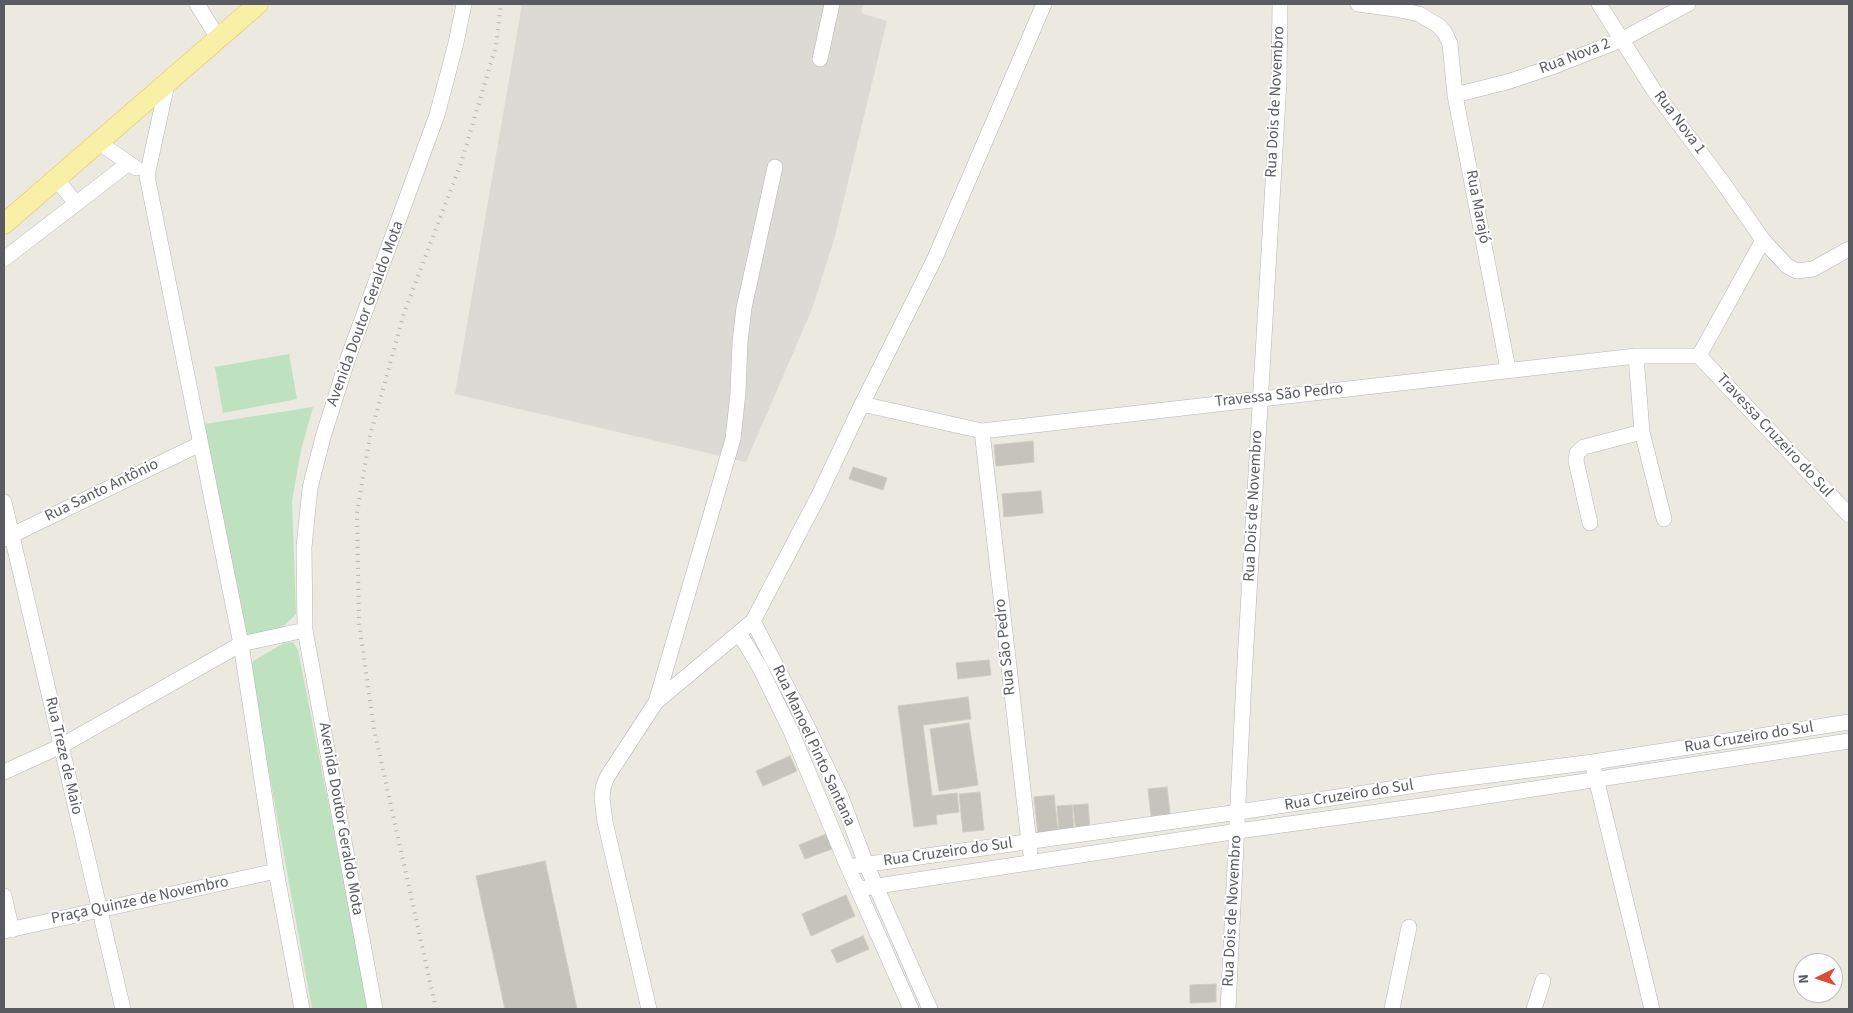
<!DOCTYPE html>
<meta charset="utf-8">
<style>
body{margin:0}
#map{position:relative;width:1853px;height:1013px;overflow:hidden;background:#ebe9e0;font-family:"Source Sans 3",sans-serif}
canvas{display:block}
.frame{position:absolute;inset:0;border:5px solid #595b60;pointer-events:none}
.north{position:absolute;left:1793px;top:953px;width:50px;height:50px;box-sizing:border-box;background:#fff;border:1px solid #bdbdbf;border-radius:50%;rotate:266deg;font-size:14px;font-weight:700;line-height:20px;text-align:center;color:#595b60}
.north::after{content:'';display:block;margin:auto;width:18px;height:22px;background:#db4c36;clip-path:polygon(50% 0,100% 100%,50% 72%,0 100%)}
</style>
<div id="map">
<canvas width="1853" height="1013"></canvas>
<div class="frame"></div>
<div class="north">N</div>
</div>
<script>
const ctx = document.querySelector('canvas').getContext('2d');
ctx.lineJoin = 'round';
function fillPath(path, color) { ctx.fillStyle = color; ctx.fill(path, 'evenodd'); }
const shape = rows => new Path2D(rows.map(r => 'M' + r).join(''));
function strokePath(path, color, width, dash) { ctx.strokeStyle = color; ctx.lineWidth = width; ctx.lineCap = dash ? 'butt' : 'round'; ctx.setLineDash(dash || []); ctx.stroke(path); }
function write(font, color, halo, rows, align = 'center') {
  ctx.font = font + ' "Source Sans 3",sans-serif'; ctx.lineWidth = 4; ctx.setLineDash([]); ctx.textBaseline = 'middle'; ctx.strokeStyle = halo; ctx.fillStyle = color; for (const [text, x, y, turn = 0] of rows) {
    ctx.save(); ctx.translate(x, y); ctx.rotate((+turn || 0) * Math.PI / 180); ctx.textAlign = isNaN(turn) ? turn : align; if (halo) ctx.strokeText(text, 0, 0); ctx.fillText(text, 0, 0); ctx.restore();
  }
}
fillPath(shape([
 [522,4,863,4,861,13,887,21,834,240,812,309,746,462,455,394]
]), '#dcdad4');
fillPath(shape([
 [289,354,297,399,223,413,215,367],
 [313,407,301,450,292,501,296,614,283,627,250,637,244,632,204,424],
 [293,642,298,650,369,1009,312,1009,250,668,253,661,284,643]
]), '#bee1c0');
const building = shape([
 [1033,441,1034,462,996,466,994,445,1033,441],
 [853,467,887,478,883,490,849,479,853,467],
 [1041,491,1043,513,1004,517,1002,494,1041,491],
 [989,660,991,675,958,679,956,663,989,660],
 [968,697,971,719,923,725,932,796,957,793,959,812,936,815,937,824,914,827,898,706,968,697],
 [969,723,978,785,939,791,930,729,969,723],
 [790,756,797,771,763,786,756,771,790,756],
 [1167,787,1170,814,1151,816,1148,789,1167,787],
 [980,792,984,830,963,832,959,794,980,792],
 [1054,795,1058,832,1038,834,1034,797,1054,795],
 [1088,804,1090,830,1076,832,1073,805,1088,804],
 [1072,805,1074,830,1059,831,1057,806,1072,805],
 [826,834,832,849,805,859,799,845,826,834],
 [545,861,577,1009,505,1009,476,876,545,861],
 [846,895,855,916,811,936,802,914,846,895],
 [863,936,869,949,837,963,831,950,863,936],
 [1216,984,1216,1002,1190,1003,1190,985,1216,984]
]);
fillPath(building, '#c6c3bd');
strokePath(building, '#cfcbbf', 1);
const minor = shape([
 [197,4,218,38],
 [1358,4,1395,9,1419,14,1439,26,1445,33,1450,44,1455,95,1508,369],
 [1599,4,1655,92,1724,184,1763,240,1787,266,1797,271,1813,269,1849,249],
 [820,59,832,4],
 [167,84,147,176,241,644,276,871,302,1009],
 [1455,95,1507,82,1552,67,1621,40,1688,4],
 [98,142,136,168],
 [56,179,76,203],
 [4,259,129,163],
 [1636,356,1642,432,1664,519],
 [1699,356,1849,515],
 [1699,356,1763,240],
 [862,404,982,431,1636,356,1699,356],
 [982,431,1030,851],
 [4,502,123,1009],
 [1590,523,1576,461,1577,453,1584,447,1642,432],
 [4,539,200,444],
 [753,621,807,726,841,797,866,864,930,1009],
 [739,633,759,666,791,731,848,867,911,1009],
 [656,702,733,439,738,393,740,342,744,308,775,167],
 [1594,770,1652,1009],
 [4,772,61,746,241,644,305,630],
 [848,867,1239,812,1436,782,1593,762,1849,722],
 [858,889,1238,831,1428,805,1849,741],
 [4,896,12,930],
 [4,931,276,871],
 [375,1009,305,630,304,547,310,488,323,437,348,358,437,115,456,43,464,4],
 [649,1009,605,822,602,798,603,788,607,777,656,702,753,621,819,495,862,404,935,258,1044,4],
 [1228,1009,1244,679,1279,81,1280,4],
 [1392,1009,1409,927],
 [1534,1009,1543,981]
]);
const major = shape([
 [4,224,258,4]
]);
strokePath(minor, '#b3b5ba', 16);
strokePath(major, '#e5c75e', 21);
strokePath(minor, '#fff', 15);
strokePath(major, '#f8f0a7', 20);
strokePath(shape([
 [436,1009,374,729,359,623,357,513,370,436,404,313,461,163,496,46,501,4]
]), '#b1b2b2', 4, [1, 6]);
write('16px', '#595b60', '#fff', [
 ["Rua Nova 2",1575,57,-21],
 ["Rua Dois de Novembro",1276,102,-87],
 ["Rua Nova 1",1679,123,53],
 ["Rua Marajó",1477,207,79],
 ["Avenida Doutor Geraldo Mota",366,314,-70],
 ["Travessa São Pedro",1279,396,-6],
 ["Travessa Cruzeiro do Sul",1774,436,47],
 ["Rua Santo Antônio",102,491,-26],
 ["Rua Dois de Novembro",1254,506,-87],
 ["Rua São Pedro",1006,647,-96],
 ["Rua Cruzeiro do Sul",1749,738,-9],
 ["Rua Manoel Pinto Santana",813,746,65],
 ["Rua Treze de Maio",63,756,77],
 ["Rua Cruzeiro do Sul",1349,796,-9],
 ["Avenida Doutor Geraldo Mota",340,819,80],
 ["Rua Cruzeiro do Sul",948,853,-8],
 ["Praça Quinze de Novembro",140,901,-12],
 ["Rua Dois de Novembro",1233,911,-87]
]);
</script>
